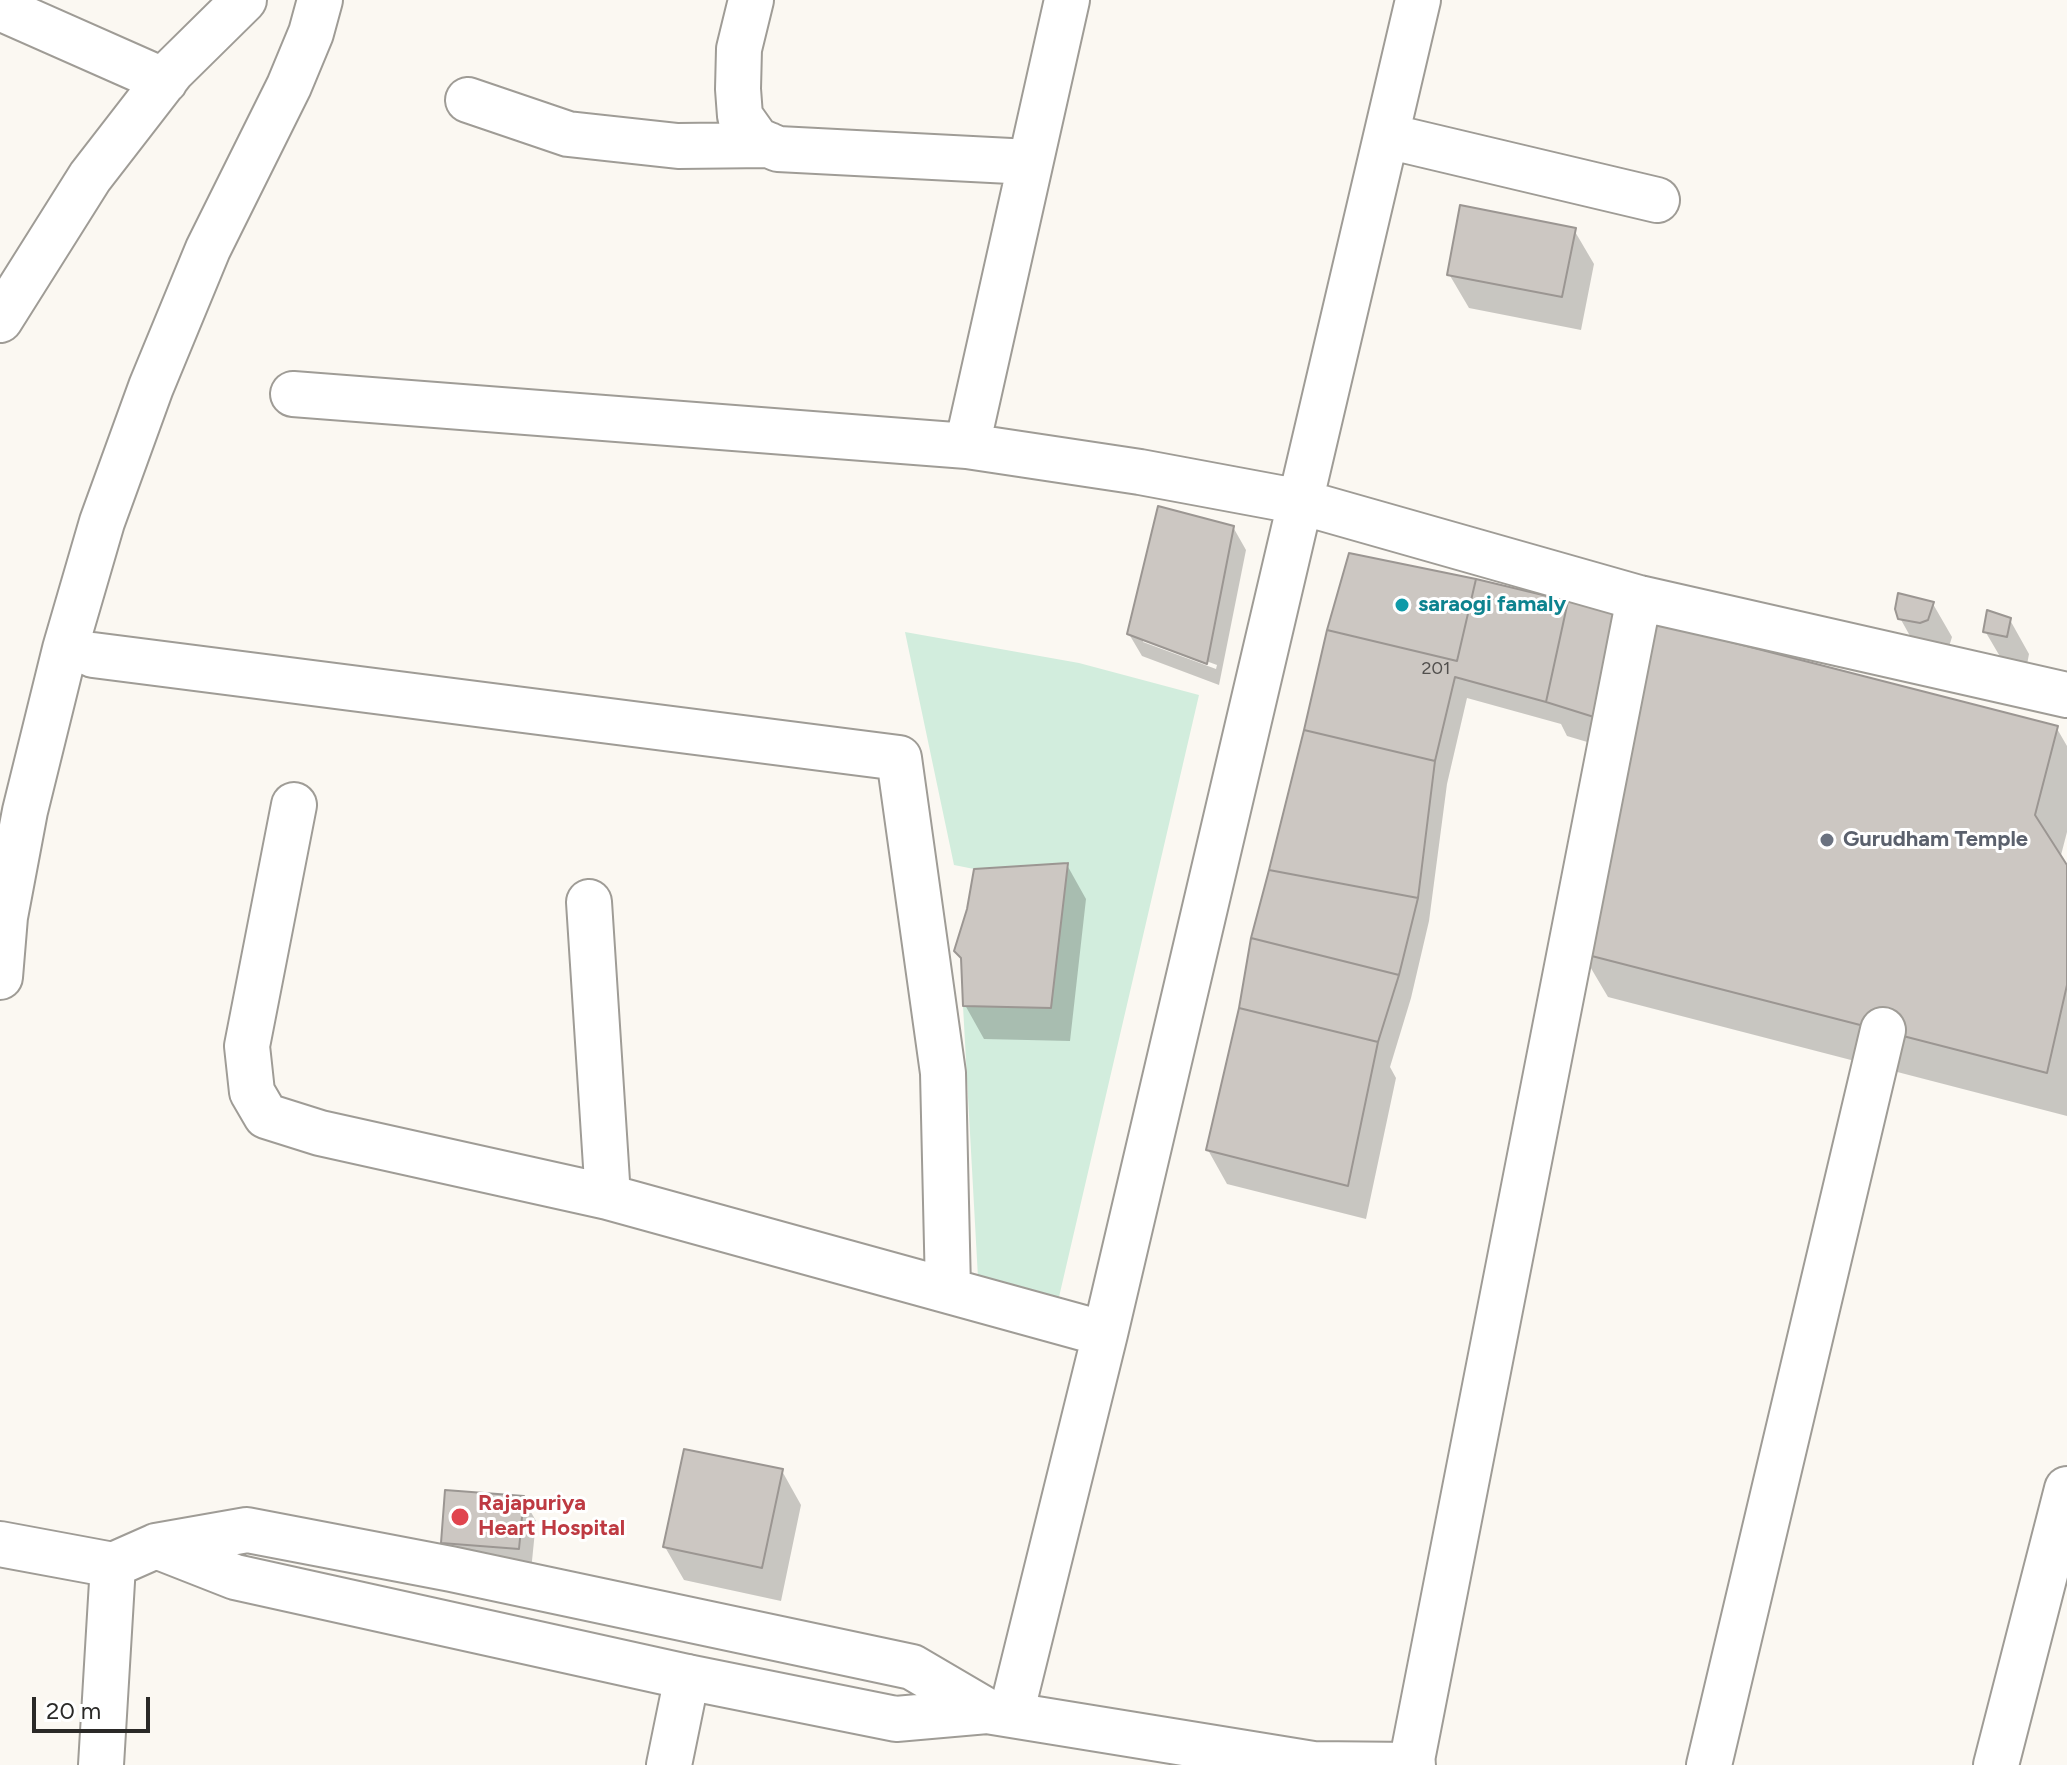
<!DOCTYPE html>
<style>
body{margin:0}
#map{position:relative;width:2067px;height:1765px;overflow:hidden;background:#fbf8f2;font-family:Figtree,sans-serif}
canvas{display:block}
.scale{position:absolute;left:32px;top:1697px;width:118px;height:36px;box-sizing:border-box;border:4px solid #2a2927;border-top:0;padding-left:10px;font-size:24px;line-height:28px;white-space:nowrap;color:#2a2927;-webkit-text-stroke:6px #fff;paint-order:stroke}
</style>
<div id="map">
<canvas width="2067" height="1765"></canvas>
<div class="scale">20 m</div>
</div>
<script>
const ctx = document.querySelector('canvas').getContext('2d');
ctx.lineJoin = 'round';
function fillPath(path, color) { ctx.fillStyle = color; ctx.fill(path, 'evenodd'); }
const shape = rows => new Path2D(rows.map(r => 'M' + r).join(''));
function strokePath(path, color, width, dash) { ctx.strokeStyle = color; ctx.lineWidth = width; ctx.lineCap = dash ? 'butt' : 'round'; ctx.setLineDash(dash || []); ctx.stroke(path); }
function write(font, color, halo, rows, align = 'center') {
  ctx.font = font + ' Figtree,sans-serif'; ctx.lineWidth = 6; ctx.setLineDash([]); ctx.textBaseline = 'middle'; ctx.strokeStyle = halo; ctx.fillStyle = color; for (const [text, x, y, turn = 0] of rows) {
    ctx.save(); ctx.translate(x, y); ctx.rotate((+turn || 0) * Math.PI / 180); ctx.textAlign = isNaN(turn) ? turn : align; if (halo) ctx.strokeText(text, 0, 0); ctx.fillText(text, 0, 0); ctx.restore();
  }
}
fillPath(shape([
 [905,632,1079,663,1199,695,1059,1297,978,1278,963,1006,1051,1007,1068,864,974,869,954,865]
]), '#d2eddd');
fillPath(shape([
 [1574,230,1594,264,1581,330,1469,308,1449,274],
 [1233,527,1246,550,1219,685,1142,656,1129,634],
 [1143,638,1217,665,1216,669,1143,642],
 [1933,604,1952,637,1947,653,1919,652,1900,618],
 [2010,620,2029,654,2026,670,2005,665,1985,631],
 [1329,630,2056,727,2067,746,2067,832,2060,859,2067,869,2067,1116,1608,997,1582,953,1621,752,1567,736,1561,724,1467,698,1447,784,1429,921,1411,998,1390,1067,1396,1078,1366,1219,1227,1184,1208,1150],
 [1067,865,1086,899,1070,1041,984,1039,965,1005,963,963,956,951],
 [782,1471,801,1505,781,1601,684,1580,665,1547],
 [523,1498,536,1521,531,1571,456,1565,443,1542]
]), '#0003');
const building = shape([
 [1460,205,1576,228,1562,297,1447,275,1460,205],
 [1158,506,1234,526,1207,664,1127,634,1158,506],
 [1349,553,1476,579,1457,661,1327,630,1349,553],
 [1476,579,1568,601,1546,702,1455,677,1435,761,1304,730,1327,630,1457,661,1476,579],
 [1898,593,1934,602,1928,620,1920,623,1898,619,1895,609,1898,593],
 [1568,601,1634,618,1613,723,1546,702,1568,601],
 [1987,610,2011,618,2007,637,1983,632,1987,610],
 [1645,620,2058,726,2035,815,2067,865,2067,985,2047,1073,1580,953,1645,620],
 [1304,730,1435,761,1418,898,1269,870,1304,730],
 [1068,863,1051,1008,963,1006,961,958,954,951,967,909,974,869,1068,863],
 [1269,870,1418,898,1399,975,1251,938,1269,870],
 [1251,938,1399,975,1378,1042,1239,1008,1251,938],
 [1239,1008,1378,1042,1348,1186,1206,1150,1239,1008],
 [684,1449,783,1469,762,1568,663,1547,684,1449],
 [445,1490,524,1496,519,1549,441,1543,445,1490]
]);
fillPath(building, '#ccc7c2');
strokePath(building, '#9b9692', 2);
const minor = shape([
 [751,0,739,49,738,89,740,116,757,140,778,149,1030,162],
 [0,8,165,81],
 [468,100,568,134,678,146,769,145],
 [1387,136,1657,200],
 [0,320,90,177,172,71,244,0],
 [293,394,967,446,1140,472,1301,502,1639,598,2067,695],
 [967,446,1067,0],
 [93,655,899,758,943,1073,948,1289],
 [294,805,247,1046,252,1092,266,1116,320,1133,608,1197,1105,1334],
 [589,902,608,1197],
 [0,977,5,917,25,811,65,649,102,522,151,387,208,249,289,86,311,33,320,0],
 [0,1544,113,1565],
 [1011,1714,1105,1334,1418,0],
 [669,1765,687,1677],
 [1411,1765,1639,598],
 [1709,1765,1883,1030],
 [1996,1765,2067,1489]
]);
const tertiary = shape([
 [156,1546,235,1577,687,1677,896,1719,987,1711,1313,1764,1413,1765],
 [101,1765,113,1565,156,1546,247,1530,451,1569,912,1667,987,1711]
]);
strokePath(minor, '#9f9c96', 48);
strokePath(tertiary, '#9f9c96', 48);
strokePath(minor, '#fff', 44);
strokePath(tertiary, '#fff', 44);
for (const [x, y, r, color] of [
 [1402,605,8,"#0f9aa8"],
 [1827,840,8,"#6b7280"],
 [460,1517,10,"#e0444e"]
]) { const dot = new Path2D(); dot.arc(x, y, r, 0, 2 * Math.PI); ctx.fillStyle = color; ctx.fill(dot); strokePath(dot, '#fff', 3); }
write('18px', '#52504e', null, [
 ["201",1436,669]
]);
write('bold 22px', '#0d838f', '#fff', [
 ["saraogi famaly",1418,605]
], 'left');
write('bold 22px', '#5b616d', '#fff', [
 ["Gurudham Temple",1843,840]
], 'left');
write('bold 22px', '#be3a42', '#fff', [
 ["Rajapuriya",478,1504],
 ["Heart Hospital",478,1529]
], 'left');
</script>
